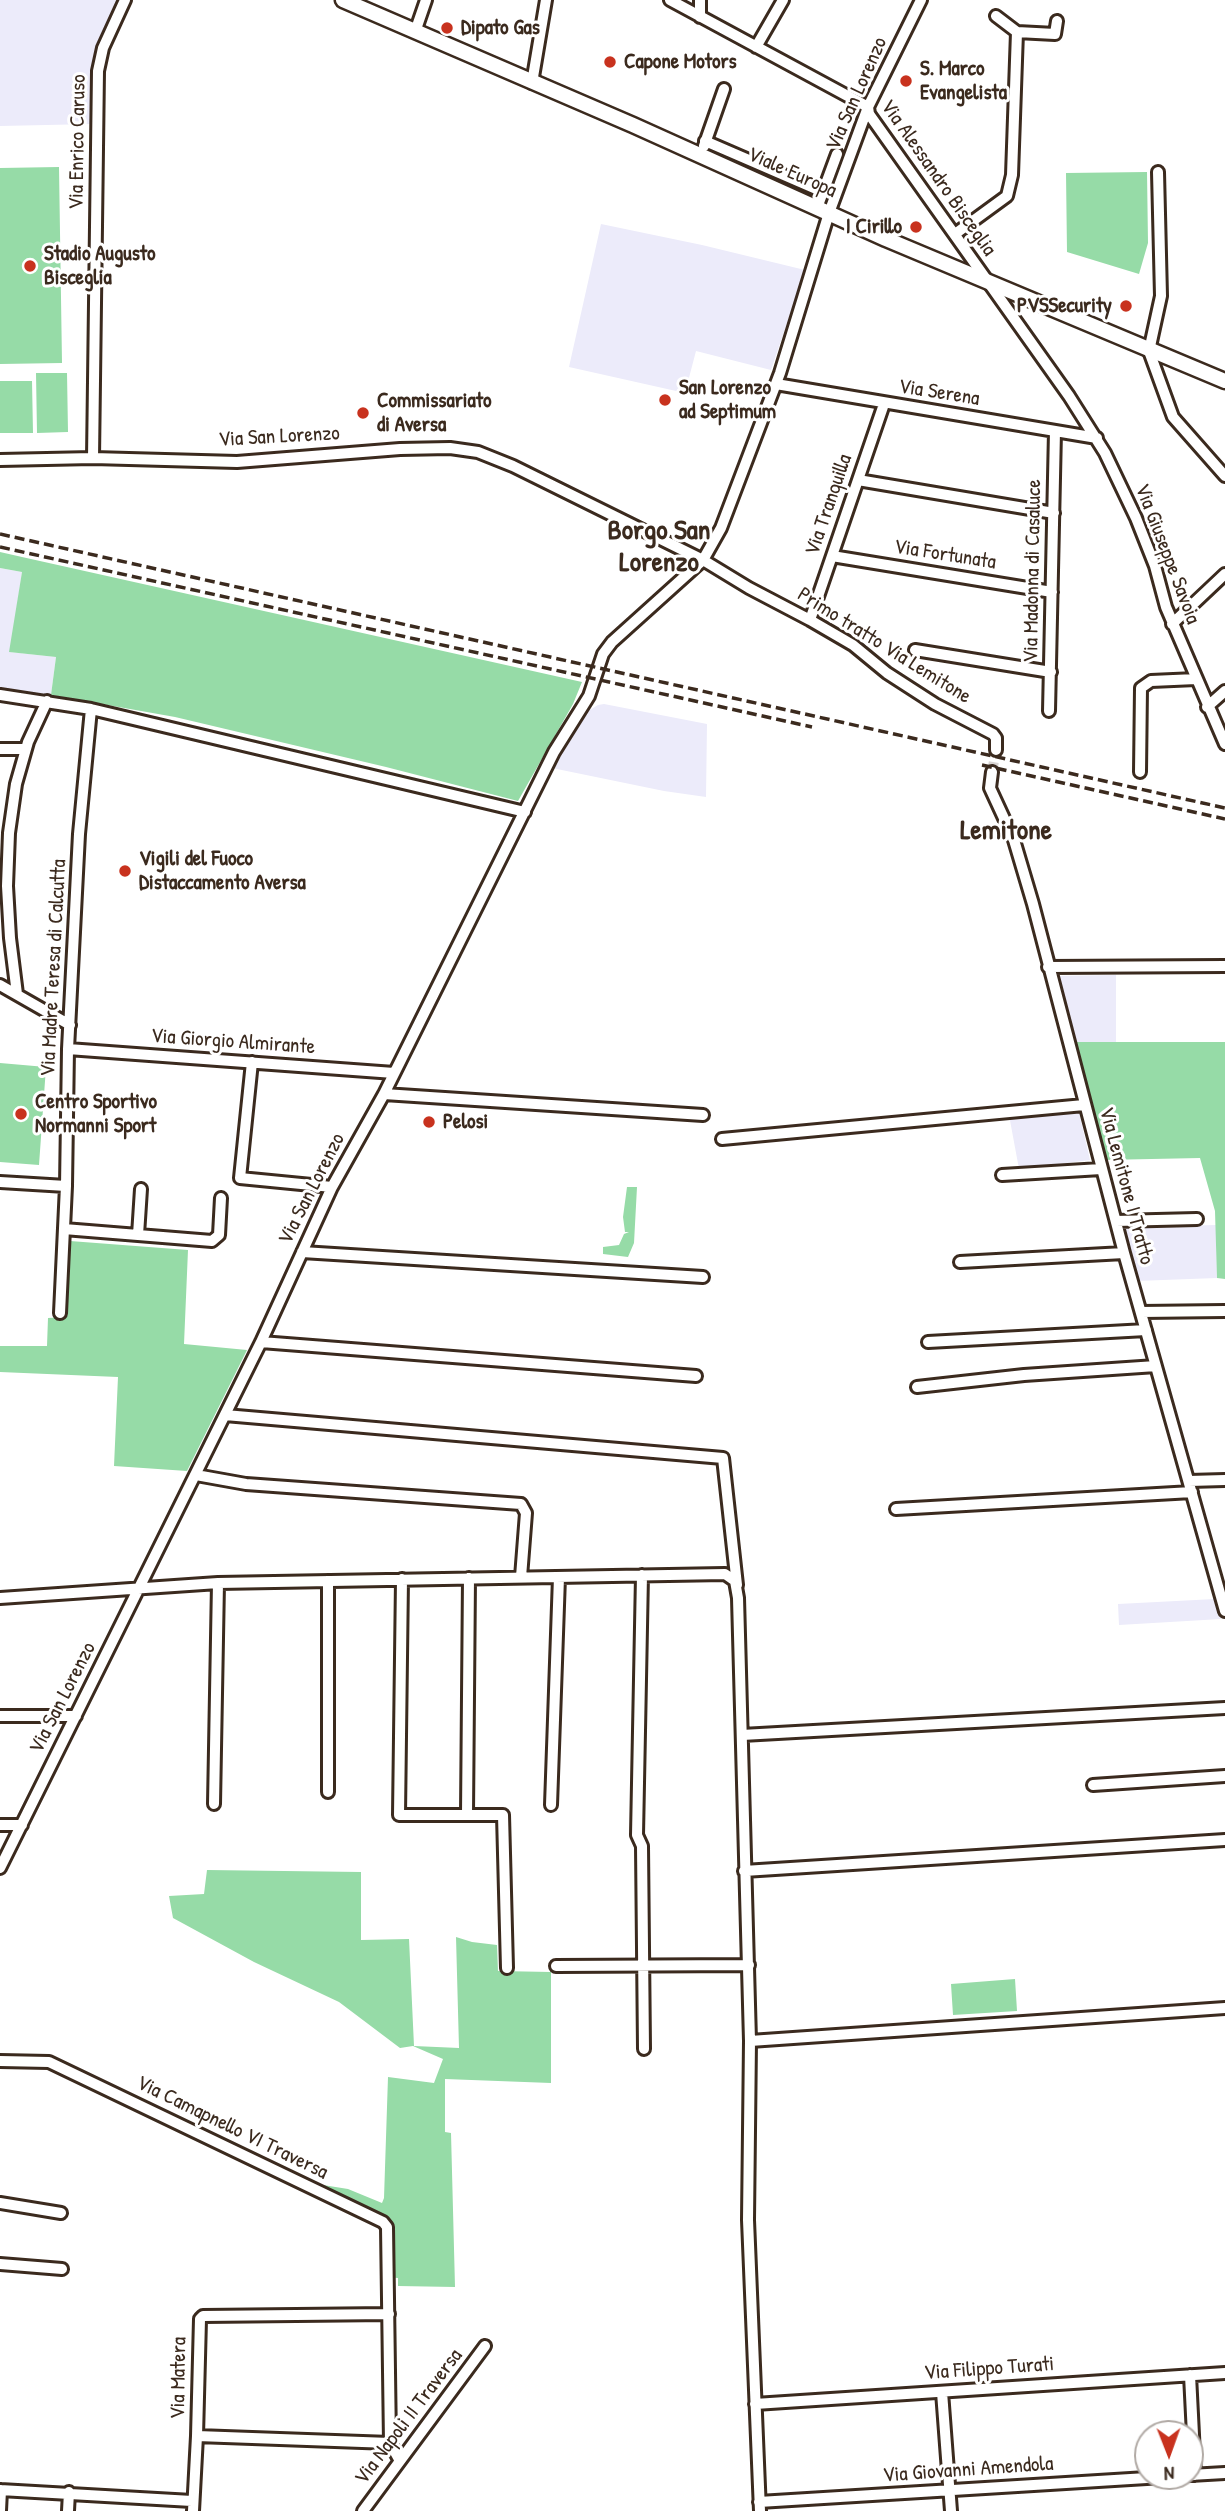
<!DOCTYPE html>
<style>
body{margin:0}
#map{position:relative;width:1225px;height:2511px;overflow:hidden;background:#fff;font-family:"Patrick Hand",sans-serif}
canvas{display:block}
.north{position:absolute;left:1134px;top:2420px;width:70px;height:70px;box-sizing:border-box;background:#fff;border:2px solid #b1aaa5;border-radius:50%;rotate:179deg;font-size:19px;font-weight:700;line-height:28px;text-align:center;color:#3b2a1e}
.north::after{content:'';display:block;margin:auto;width:24px;height:32px;background:#c8321e;clip-path:polygon(50% 0,100% 100%,50% 72%,0 100%)}
</style>
<div id="map">
<canvas width="1225" height="2511"></canvas>
<div class="north">N</div>
</div>
<script>
const ctx = document.querySelector('canvas').getContext('2d');
ctx.lineJoin = 'round';
function fillPath(path, color) { ctx.fillStyle = color; ctx.fill(path, 'evenodd'); }
const shape = rows => new Path2D(rows.map(r => 'M' + r).join(''));
function strokePath(path, color, width, dash) { ctx.strokeStyle = color; ctx.lineWidth = width; ctx.lineCap = dash ? 'butt' : 'round'; ctx.setLineDash(dash || []); ctx.stroke(path); }
function write(font, color, halo, rows, align = 'center') {
  ctx.font = font + ' "Patrick Hand",sans-serif'; ctx.lineWidth = 6; ctx.setLineDash([]); ctx.textBaseline = 'middle'; ctx.strokeStyle = halo; ctx.fillStyle = color; for (const [text, x, y, turn = 0] of rows) {
    ctx.save(); ctx.translate(x, y); ctx.rotate((+turn || 0) * Math.PI / 180); ctx.textAlign = isNaN(turn) ? turn : align; if (halo) ctx.strokeText(text, 0, 0); ctx.fillText(text, 0, 0); ctx.restore();
  }
}
fillPath(shape([
 [0,0,119,0,98,45,93,72,93,124,0,126],
 [601,224,702,245,805,270,771,370,696,351,685,393,569,367],
 [0,568,22,572,10,652,56,657,51,695,0,688],
 [604,704,707,724,706,797,664,791,552,768,585,713,598,705],
 [1116,975,1116,1042,1072,1042,1055,976],
 [1078,1108,1090,1160,1019,1169,1009,1115],
 [1216,1225,1217,1278,1136,1281,1121,1227],
 [1215,1599,1221,1619,1119,1625,1118,1604]
]), '#ecebfa');
fillPath(shape([
 [59,167,62,363,0,364,0,168],
 [1147,172,1148,243,1139,274,1067,252,1066,173],
 [36,373,67,373,68,432,37,433],
 [0,381,32,381,33,433,0,433],
 [0,552,22,557,582,682,573,704,518,801,386,767,175,717,51,695,56,657,9,652,22,572,0,568],
 [1072,1042,1225,1042,1225,1279,1217,1278,1215,1211,1200,1158,1103,1160],
 [0,1063,46,1067,39,1165,0,1162],
 [627,1187,637,1187,634,1243,628,1257,603,1254,603,1247,619,1245,624,1234,629,1232,625,1232,623,1217],
 [70,1241,188,1250,184,1344,247,1350,187,1471,114,1466,118,1377,0,1372,0,1346,47,1346,48,1318,67,1317],
 [207,1870,361,1872,361,1940,409,1939,414,2046,459,2048,456,1937,472,1942,497,1945,498,1971,551,1972,551,2083,445,2079,445,2132,451,2133,455,2287,398,2286,398,2278,383,2277,383,2215,323,2185,348,2189,382,2203,384,2198,388,2077,434,2083,443,2059,413,2046,400,2048,339,2002,254,1962,173,1918,169,1896,204,1894],
 [1015,1979,1017,2011,953,2015,951,1984]
]), '#96dba7');
strokePath(shape([
 [992,772,996,750]
]), '#d8d4d2', 10, [10, 5]);
const street = shape([
 [670,0,868,107,869,114,1069,396,1105,453,1136,518,1155,566,1166,607,1225,744],
 [700,0,700,17],
 [996,16,1017,32,1055,34,1057,21],
 [415,32,426,0],
 [756,47,783,0],
 [532,83,546,0],
 [705,141,823,192],
 [704,146,724,89],
 [1158,172,1161,296,1149,351,1173,417,1225,476],
 [817,208,837,154],
 [955,234,1007,196,1012,175,1017,32],
 [776,384,1097,438],
 [93,458,98,71,103,48,125,0],
 [0,460,93,458,237,462,400,449,450,448,478,452,513,466,703,560,749,588,810,620,853,645,887,673,935,704,993,734,996,738,996,750],
 [858,480,1054,513],
 [832,556,1052,592],
 [810,620,884,404],
 [1172,624,1225,574],
 [915,650,1051,672],
 [0,695,91,709,525,812],
 [1207,707,1225,691],
 [1049,711,1055,431],
 [0,749,26,749],
 [992,772,990,788,1014,840,1033,904,1124,1253,1225,1611],
 [1140,772,1141,688,1151,681,1196,679],
 [1048,967,1225,966],
 [0,985,70,1025],
 [17,994,10,938,7,886,9,833,16,784,28,742,47,701],
 [68,1049,394,1073],
 [252,1062,240,1178,332,1187],
 [384,1094,703,1115],
 [722,1139,1084,1105],
 [1002,1175,1101,1169],
 [0,1182,66,1186],
 [1116,1221,1197,1219],
 [64,1229,212,1241,219,1235,221,1198],
 [138,1235,141,1189],
 [302,1252,703,1277],
 [960,1262,1124,1253],
 [1141,1312,1225,1311],
 [60,1313,66,1186,68,1049,79,834,91,709],
 [261,1342,696,1376],
 [928,1342,1146,1330],
 [917,1387,1024,1375,1156,1366],
 [225,1415,723,1458,737,1585],
 [196,1475,246,1484,521,1504,526,1513,521,1577],
 [1189,1481,1225,1480],
 [896,1509,1192,1492],
 [642,1575,637,1835,642,1846,644,2049],
 [402,1579,399,1815,503,1815,507,1968],
 [328,1581,328,1792],
 [0,1598,218,1583,725,1574,735,1581,738,1598,750,2041,748,2220,760,2511],
 [0,1716,76,1716],
 [742,1735,1225,1708],
 [1093,1785,1225,1776],
 [214,1804,218,1583],
 [551,1805,559,1577],
 [467,1814,469,1578],
 [0,1825,22,1825],
 [0,1868,261,1342,332,1187,384,1094,554,752,589,696,603,654,612,642,703,560,721,528,780,373,829,213,868,107,921,0],
 [744,1871,1225,1840],
 [556,1966,749,1965],
 [750,2041,1225,2008],
 [0,2061,49,2062,383,2222,387,2227,390,2443,400,2461],
 [0,2203,61,2213],
 [0,2264,62,2269],
 [1190,2375,1195,2475],
 [942,2392,951,2511],
 [755,2404,1225,2373],
 [197,2436,390,2443],
 [1190,2475,1225,2473],
 [0,2490,192,2501],
 [759,2502,1179,2476],
 [0,2511,1,2490],
 [68,2511,69,2492],
 [193,2511,197,2436,200,2319,203,2316,389,2314],
 [363,2511,485,2346]
]);
const secondary = shape([
 [343,0,633,125,886,239,1225,381]
]);
strokePath(street, '#3b2a1e', 16);
strokePath(secondary, '#3b2a1e', 19);
strokePath(street, '#fff', 10);
strokePath(secondary, '#fff', 14);
strokePath(shape([
 [0,534,1225,808],
 [0,547,812,727],
 [982,765,1225,819]
]), '#3b2a1e', 3.5, [10, 5]);
for (const [x, y, r, color] of [
 [447,28,7,"#c8321e"],
 [610,62,7,"#c8321e"],
 [906,81,7,"#c8321e"],
 [916,227,7,"#c8321e"],
 [30,266,7,"#c8321e"],
 [1126,306,7,"#c8321e"],
 [665,400,7,"#c8321e"],
 [363,413,7,"#c8321e"],
 [125,871,7,"#c8321e"],
 [21,1114,7,"#c8321e"],
 [429,1122,7,"#c8321e"]
]) { const dot = new Path2D(); dot.arc(x, y, r, 0, 2 * Math.PI); ctx.fillStyle = color; ctx.fill(dot); strokePath(dot, '#fff', 2.5); }
write('bold 21px', '#3b2a1e', '#fff', [
 ["Dipato Gas",461,28],
 ["Capone Motors",624,62],
 ["S. Marco",920,69],
 ["Evangelista",920,93],
 ["I Cirillo",902,227,"right"],
 ["Stadio Augusto",44,254],
 ["Bisceglia",44,278],
 ["PVSSecurity",1112,306,"right"],
 ["San Lorenzo",679,388],
 ["ad Septimum",679,412],
 ["Commissariato",377,401],
 ["di Aversa",377,425],
 ["Vigili del Fuoco",139,859],
 ["Distaccamento Aversa",139,883],
 ["Centro Sportivo",35,1102],
 ["Normanni Sport",35,1126],
 ["Pelosi",443,1122]
], 'left');
write('21px', '#3b2a1e', '#fff', [
 ["Via San Lorenzo",857,94,-66],
 ["Via Enrico Caruso",78,142,-89],
 ["Viale Europa",792,173,24],
 ["Via Alessandro Bisceglia",938,178,55],
 ["Via Serena",939,393,9],
 ["Via San Lorenzo",279,437,-3],
 ["Via Tranquilla",829,505,-71],
 ["Via Giuseppe Savoia",1167,554,69],
 ["Via Fortunata",945,555,9],
 ["Via Madonna di Casaluce",1033,571,-89],
 ["Primo tratto Via Lemitone",884,646,32],
 ["Via Madre Teresa di Calcutta",54,968,-87],
 ["Via Giorgio Almirante",233,1042,4],
 ["Via Lemitone I Tratto",1126,1186,75],
 ["Via San Lorenzo",312,1189,-63],
 ["Via San Lorenzo",63,1698,-63],
 ["Via Camapnello VI Traversa",232,2128,26],
 ["Via Filippo Turati",989,2369,-4],
 ["Via Matera",179,2378,-89],
 ["Via Napoli II Traversa",409,2417,-53],
 ["Via Giovanni Amendola",968,2470,-4]
]);
write('bold 28px', '#3b2a1e', '#fff', [
 ["Borgo San",659,532],
 ["Lorenzo",659,564],
 ["Lemitone",1006,832]
]);
</script>
